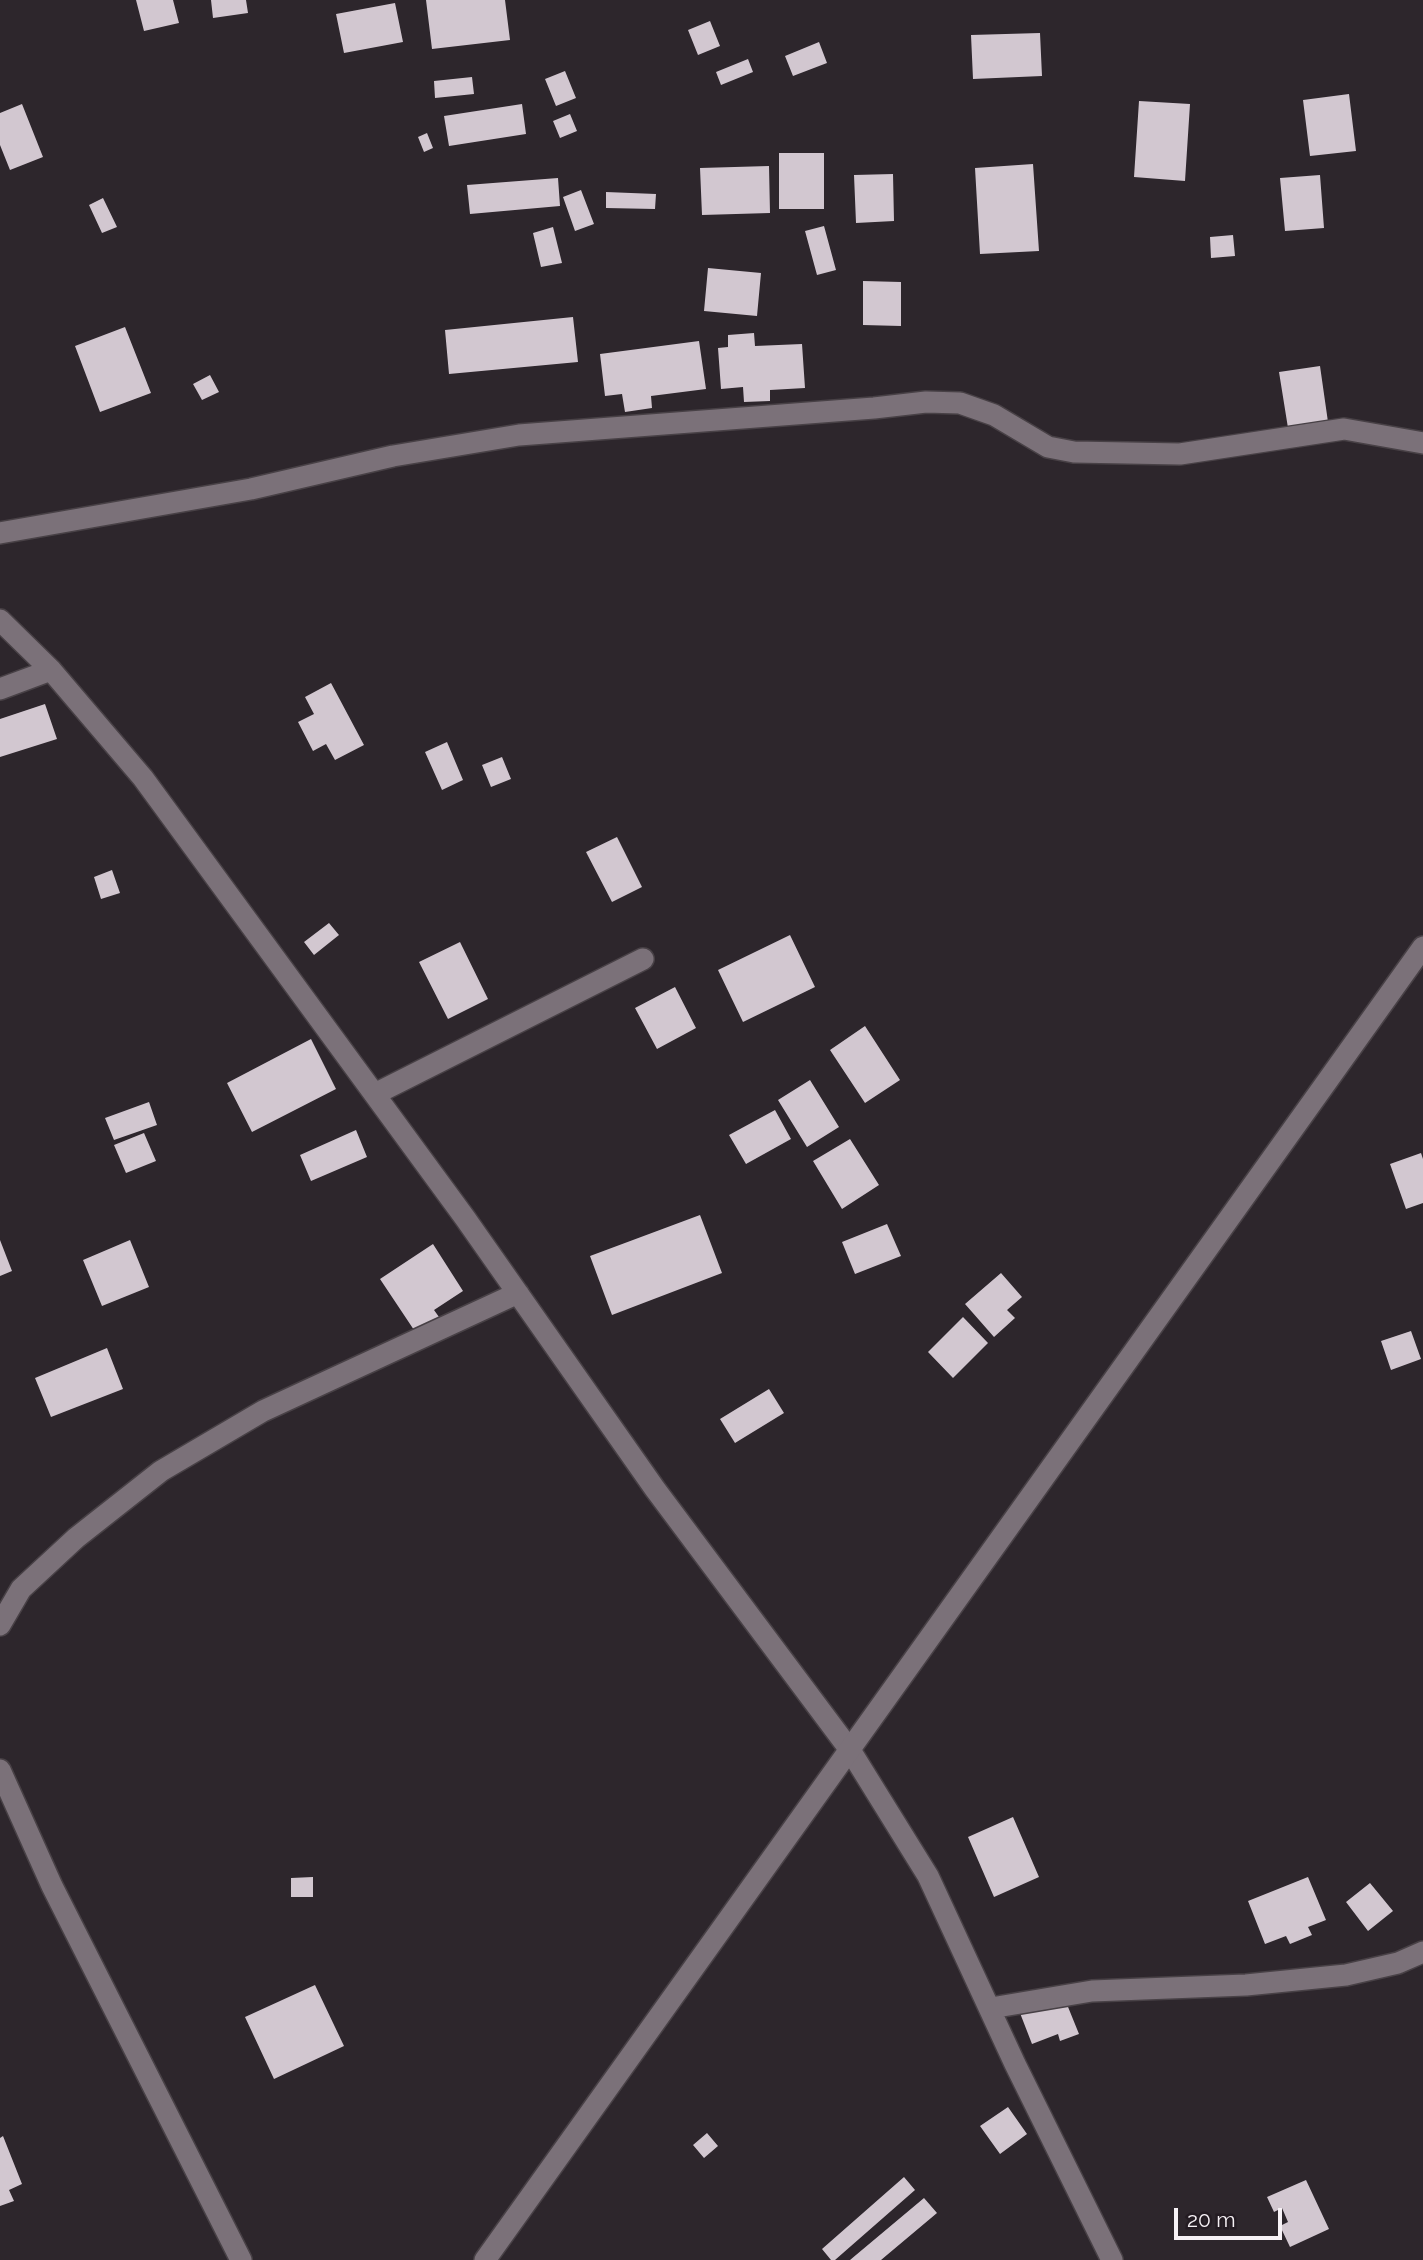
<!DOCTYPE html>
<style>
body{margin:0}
#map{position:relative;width:1423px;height:2260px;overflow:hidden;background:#2d262c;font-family:Raleway,sans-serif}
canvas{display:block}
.scale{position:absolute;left:1174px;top:2208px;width:108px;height:32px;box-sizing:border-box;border:4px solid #f7f2f6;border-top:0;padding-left:9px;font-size:21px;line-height:24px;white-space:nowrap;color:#f7f2f6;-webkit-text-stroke:5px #241c23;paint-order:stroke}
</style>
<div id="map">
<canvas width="1423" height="2260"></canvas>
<div class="scale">20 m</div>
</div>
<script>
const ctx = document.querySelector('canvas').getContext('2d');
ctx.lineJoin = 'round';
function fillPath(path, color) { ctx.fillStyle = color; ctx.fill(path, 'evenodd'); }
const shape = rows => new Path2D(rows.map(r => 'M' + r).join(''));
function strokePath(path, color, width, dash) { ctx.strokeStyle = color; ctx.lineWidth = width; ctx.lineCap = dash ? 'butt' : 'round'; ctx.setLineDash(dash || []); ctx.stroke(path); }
fillPath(shape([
 [136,0,173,0,179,23,144,31],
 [211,0,246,0,248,13,213,18],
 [426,0,505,0,510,40,432,49],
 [395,3,403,42,344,53,336,14],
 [710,21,720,46,698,55,688,30],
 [1040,33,1042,76,973,79,971,35],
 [819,42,827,63,793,76,785,56],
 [748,59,753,72,721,85,716,72],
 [565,71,576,98,556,106,545,79],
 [472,77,474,94,435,98,434,81],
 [1349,94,1356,151,1310,156,1303,100],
 [1139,101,1190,104,1185,181,1134,177],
 [22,104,43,157,10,170,0,145,0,113],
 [522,104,526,134,449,146,444,116],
 [570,114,577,131,560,138,553,121],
 [427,133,433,148,424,152,418,137],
 [779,153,824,153,824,209,779,209],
 [1033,164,1039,251,980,254,975,168],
 [769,166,770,213,702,215,700,168],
 [893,174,894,221,856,223,854,175],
 [1320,175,1324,228,1285,231,1280,178],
 [558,178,560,206,470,214,467,185],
 [581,190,594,224,575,231,563,197],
 [606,192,656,194,655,209,606,208],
 [103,198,117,227,102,233,89,205],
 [824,226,836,270,817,275,805,231],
 [553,227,562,263,541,267,533,233],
 [1233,235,1235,256,1211,258,1210,237],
 [708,268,761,273,757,316,704,311],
 [863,281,901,282,901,326,863,325],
 [573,317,578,362,449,374,445,330],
 [125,327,151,393,100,412,75,346],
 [754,333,755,346,802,344,805,388,770,390,770,401,744,402,743,387,721,389,718,348,728,347,728,335],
 [699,341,706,389,651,396,652,408,625,412,622,394,605,396,600,354],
 [1320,366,1328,422,1288,428,1279,372],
 [210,375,219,392,202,400,193,384],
 [331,683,364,745,335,760,326,744,313,751,298,722,314,714,305,697],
 [45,704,57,739,0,757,0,719],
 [447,742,463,780,442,790,425,752],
 [502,757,511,779,491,787,482,765],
 [617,837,642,887,612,902,586,852],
 [112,870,120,893,101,899,94,877],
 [329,923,339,935,314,955,304,942],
 [790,935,815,987,743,1022,718,970],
 [460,942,488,999,448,1019,419,962],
 [675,987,696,1028,657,1049,635,1008],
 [865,1026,900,1080,865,1103,830,1050],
 [311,1039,336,1089,252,1132,227,1083],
 [810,1080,839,1127,807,1147,778,1100],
 [149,1102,157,1125,114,1140,105,1118],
 [775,1110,791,1139,746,1164,729,1135],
 [356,1130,367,1157,311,1181,300,1155],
 [144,1133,156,1161,126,1173,114,1145],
 [850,1139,879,1185,842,1209,813,1161],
 [1421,1153,1423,1159,1423,1203,1406,1209,1390,1164],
 [700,1215,722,1273,612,1315,590,1256],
 [887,1224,901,1256,855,1274,842,1242],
 [0,1240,12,1271,0,1276],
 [130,1240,149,1287,102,1306,83,1260],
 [433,1244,463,1291,434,1310,439,1317,416,1333,380,1279],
 [1001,1273,1022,1297,1007,1310,1015,1318,994,1337,965,1304],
 [963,1317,988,1343,953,1378,928,1352],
 [1411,1331,1421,1359,1391,1370,1381,1341],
 [107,1348,123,1389,51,1417,35,1378],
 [769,1389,784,1413,735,1443,720,1419],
 [1013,1817,1039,1877,994,1897,968,1837],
 [313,1877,313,1897,291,1897,291,1878],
 [1308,1877,1326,1920,1308,1927,1312,1935,1290,1944,1286,1936,1265,1944,1248,1901],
 [1370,1883,1393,1911,1368,1931,1346,1902],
 [315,1985,344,2046,274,2079,245,2017],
 [1064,1997,1079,2034,1060,2041,1058,2034,1032,2044,1020,2013],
 [1008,2107,1027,2134,1000,2154,980,2126],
 [707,2133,718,2146,704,2158,693,2145],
 [3,2136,22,2184,9,2190,14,2201,0,2206,0,2138],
 [904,2177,915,2190,835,2260,831,2260,822,2249],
 [1306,2180,1329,2229,1290,2247,1280,2226,1288,2222,1282,2208,1274,2212,1267,2197],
 [924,2198,937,2213,881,2260,850,2260]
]), '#d2c7d0');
const street = shape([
 [0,533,251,489,393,456,519,435,874,408,926,402,960,403,994,415,1048,447,1074,452,1180,454,1344,429,1423,443],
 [0,620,51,670,143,778,465,1218,655,1489,850,1750,928,1876,1015,2064,1112,2260],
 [0,689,51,670],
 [375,1094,643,959],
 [0,1625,21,1589,76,1538,161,1471,263,1411,518,1293],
 [0,1770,52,1886,241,2260],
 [991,2008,1092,1991,1246,1985,1346,1975,1398,1963,1423,1952]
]);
const secondary = shape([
 [485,2260,1423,947]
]);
strokePath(street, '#484146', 24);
strokePath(secondary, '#484146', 24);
strokePath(street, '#7b7179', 21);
strokePath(secondary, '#7b7179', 21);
</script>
